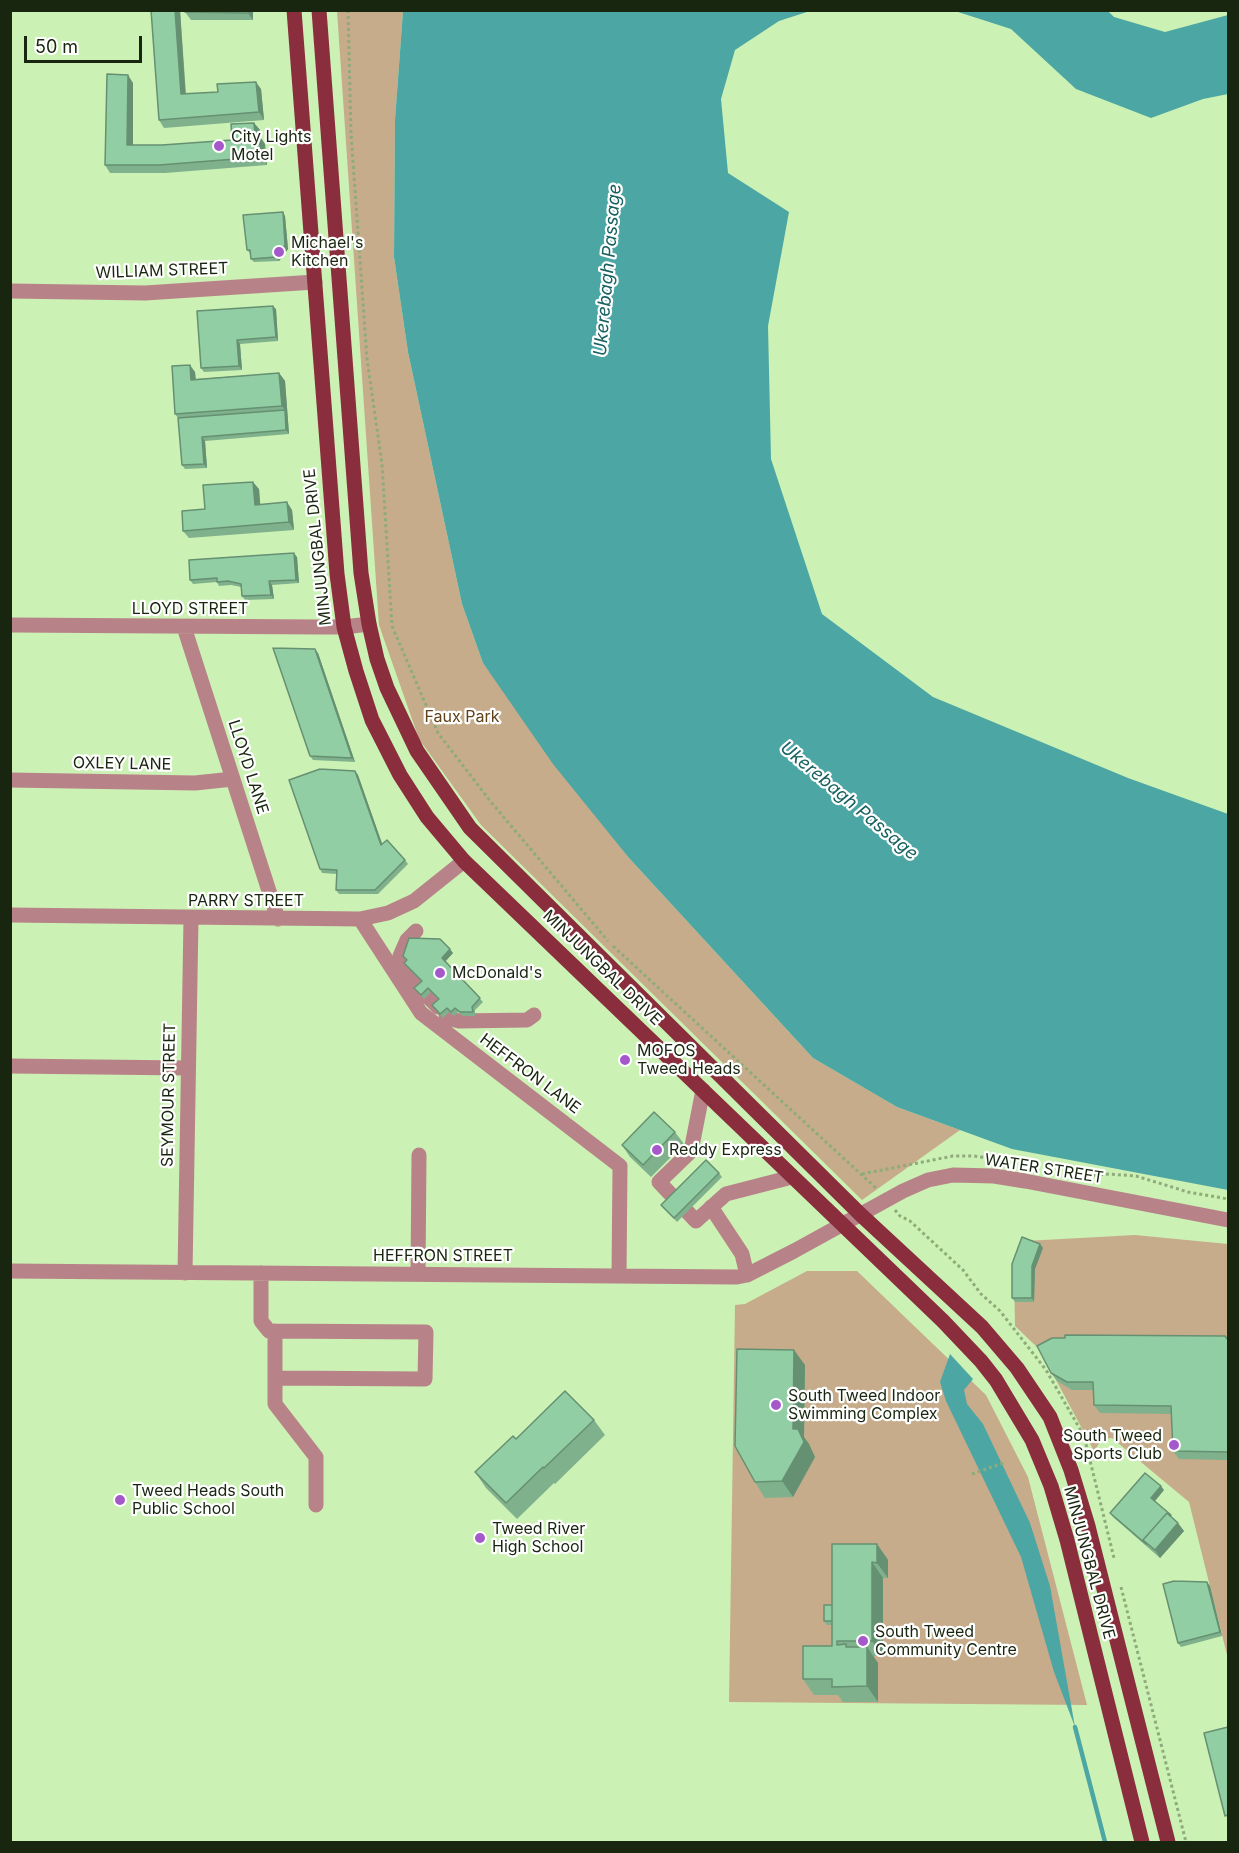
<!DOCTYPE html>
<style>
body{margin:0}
#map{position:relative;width:1239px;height:1853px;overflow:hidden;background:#ccf1b4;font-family:Inter,sans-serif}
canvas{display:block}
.frame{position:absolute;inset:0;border:12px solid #19260f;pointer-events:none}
.scale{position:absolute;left:24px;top:36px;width:118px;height:27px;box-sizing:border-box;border:3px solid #19260f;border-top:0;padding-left:8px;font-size:18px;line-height:21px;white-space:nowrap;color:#19260f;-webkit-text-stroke:4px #fff;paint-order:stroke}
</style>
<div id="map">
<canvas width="1239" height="1853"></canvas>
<div class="frame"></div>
<div class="scale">50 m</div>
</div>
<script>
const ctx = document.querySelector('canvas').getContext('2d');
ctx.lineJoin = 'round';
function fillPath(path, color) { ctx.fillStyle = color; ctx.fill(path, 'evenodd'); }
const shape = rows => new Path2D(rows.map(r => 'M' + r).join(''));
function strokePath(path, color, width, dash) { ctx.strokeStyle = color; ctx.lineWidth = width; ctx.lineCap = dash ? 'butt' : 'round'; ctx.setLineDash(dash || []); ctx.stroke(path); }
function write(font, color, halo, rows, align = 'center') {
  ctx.font = font + ' Inter,sans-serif'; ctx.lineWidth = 4.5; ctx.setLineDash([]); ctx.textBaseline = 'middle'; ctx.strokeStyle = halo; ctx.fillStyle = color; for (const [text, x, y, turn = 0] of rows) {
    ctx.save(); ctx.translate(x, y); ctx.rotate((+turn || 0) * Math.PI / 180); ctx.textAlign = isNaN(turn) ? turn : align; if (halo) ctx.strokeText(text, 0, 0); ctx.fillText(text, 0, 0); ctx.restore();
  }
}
fillPath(shape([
 [337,11,403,11,395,120,394,257,408,352,462,604,483,663,629,858,813,1058,897,1107,960,1130,862,1200,481,825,419,739,379,625],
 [1135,1235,1228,1244,1228,1659,1189,1502,1112,1438,1102,1439,1094,1451,1040,1350,1015,1326,1014,1268,1025,1241],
 [807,1271,857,1271,986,1395,1028,1477,1087,1705,729,1702,735,1305,745,1304]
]), '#c6ac8b');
fillPath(shape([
 [403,11,810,11,779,21,735,50,721,99,728,173,789,212,768,326,771,459,822,614,933,697,1128,778,1228,814,1228,1190,1012,1149,897,1107,813,1058,629,858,553,764,483,663,462,604,408,352,394,257,395,120],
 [955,11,1108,11,1114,17,1165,32,1228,15,1228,94,1203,99,1151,118,1076,89,1011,29],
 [950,1354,973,1379,964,1390,967,1404,983,1424,1030,1523,1050,1586,1075,1727,1054,1672,1021,1557,946,1401,940,1382]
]), '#4ba6a4');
strokePath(shape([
 [1075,1727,1105,1842]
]), '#4ba6a4', 4.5);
strokePath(shape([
 [348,10,351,133,367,359,382,464,392,626,438,733,491,802,608,941],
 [613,946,877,1189],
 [862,1174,953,1156,974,1156,1008,1161],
 [1088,1176,1109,1174,1136,1176,1188,1192,1228,1199],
 [895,1210,900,1216,910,1221,963,1270,981,1294,1000,1311,1046,1370,1084,1436,1114,1558],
 [972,1474,1006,1462],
 [1121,1587,1186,1842]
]), '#8fab7b', 3, [3, 3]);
strokePath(shape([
 [10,291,145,293,315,282],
 [10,625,321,627,344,627,369,624],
 [184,627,278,919],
 [10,780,195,783,233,779],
 [10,915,360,919,388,913,414,901,464,861],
 [360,919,421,1013,620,1166,619,1276],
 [416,931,407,940,400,956,403,967,420,989],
 [427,996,438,1007],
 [446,1015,451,1019,459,1021,527,1020,534,1015],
 [10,1066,187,1068],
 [703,1090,691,1151,659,1182,696,1221,726,1194,792,1177],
 [711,1207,742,1254,747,1275],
 [10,1271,737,1277,747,1275,794,1251,903,1191,928,1180,953,1175,994,1176,1025,1181,1228,1220],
 [185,1273,191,919],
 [261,1273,261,1321,269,1331,426,1332,425,1379,275,1378,275,1331],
 [418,1274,419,1155],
 [275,1378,275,1404,316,1457,316,1505]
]), '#b88388', 15);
strokePath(shape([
 [294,10,337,574,344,627,356,671,372,720,400,775,427,817,464,861,943,1321,981,1361,996,1380,1032,1440,1051,1486,1067,1540,1142,1842],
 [319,10,361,573,369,624,377,659,387,688,417,751,470,828,860,1214,982,1327,1017,1368,1050,1417,1071,1470,1088,1526,1168,1842]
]), '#8a2e3e', 15);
fillPath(shape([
 [151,10,180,10,186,94,261,89,264,120,164,128,159,120],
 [253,10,253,20,191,20,185,12],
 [133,83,133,145,162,145,232,140,254,123,260,130,260,137,265,144,267,165,165,173,110,173,105,165],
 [285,216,288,249,279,261,254,262,251,259,251,254,247,250],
 [276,309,278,341,240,344,242,370,204,372,201,368],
 [195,372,196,379,279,373,285,381,289,434,205,441,207,468,185,469,182,465,178,418,175,414],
 [259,489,260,505,292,510,294,530,189,538,183,531,205,509],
 [297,557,299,583,272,585,274,599,245,600,242,596,241,587,231,585,219,586,217,582,193,584,190,580],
 [318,653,355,762,313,760,310,756],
 [355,771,358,775,382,844,405,860,408,864,378,894,339,894,336,890,337,874,322,873,320,869],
 [453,953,445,961,483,1002,475,1010,475,1016,463,1016,458,1012,454,1016,449,1012,443,1018,432,1005,438,1000,431,992,424,999,414,988,421,981,407,967,404,963,406,961,403,956],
 [675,1132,684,1144,651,1177,630,1157,622,1145],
 [719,1173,722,1177,677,1222,661,1205],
 [1040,1244,1043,1248,1035,1269,1034,1302,1015,1302,1012,1298],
 [1228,1340,1228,1460,1179,1459,1173,1451,1172,1414,1100,1413,1094,1405,1094,1390,1072,1390,1057,1381,1051,1373],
 [805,1365,804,1437,809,1444,815,1457,793,1497,765,1498,755,1482],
 [594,1420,605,1435,555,1484,554,1483,517,1519,486,1488,475,1472,516,1439],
 [1164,1490,1155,1501,1174,1519,1184,1531,1160,1558,1113,1517,1110,1513],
 [877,1544,888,1560,888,1578,883,1578,883,1656,873,1656,878,1663,878,1702,843,1702,838,1695,814,1695,803,1679,832,1646,832,1625,827,1625,824,1621,832,1605],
 [1207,1582,1210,1586,1222,1636,1181,1647,1178,1643]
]), '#7eb18c');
fillPath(shape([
 [175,10,180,10,186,102,181,94],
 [248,10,253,10,253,20,248,13],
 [128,75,133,83,133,153,127,145],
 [256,82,261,89,264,120,259,112],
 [254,123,260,130,260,137,265,144,267,165,261,157,255,136],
 [283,212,285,216,288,249,279,261,276,257],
 [273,306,276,309,278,341,276,337],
 [237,340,240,344,242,370,239,366],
 [190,365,195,372,196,388,191,380],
 [279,373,285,381,289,434,286,430,285,410,282,406],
 [202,437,205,441,207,468,204,464],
 [253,482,259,489,261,513,255,505],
 [287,502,292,510,294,530,289,522],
 [294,553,297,557,299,583,296,580],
 [269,581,272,585,274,599,271,595],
 [315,649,318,653,355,762,352,758],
 [355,771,358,775,384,849,381,845],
 [450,949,453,953,445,962,442,958],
 [1040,1244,1043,1248,1035,1269,1034,1302,1032,1298,1032,1266],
 [794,1350,805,1365,804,1437,809,1444,815,1457,793,1497,782,1481,793,1429],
 [1161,1486,1164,1490,1154,1502,1151,1498],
 [1178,1523,1184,1531,1160,1558,1155,1550],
 [877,1544,888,1560,888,1578,877,1563],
 [872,1562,883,1578,883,1656,872,1641],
 [1207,1582,1210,1586,1222,1636,1220,1632],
 [867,1647,878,1663,878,1702,867,1686]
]), '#669072');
const building = shape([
 [151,10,175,10,181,94,218,92,217,84,256,82,259,112,159,120,151,10],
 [185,10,248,10,248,13,185,12,185,10],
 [107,74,128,75,127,145,162,145,232,140,231,124,254,123,255,136,259,136,261,157,159,165,105,165,107,74],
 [283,212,285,245,276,257,251,259,250,250,247,250,243,215,283,212],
 [273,306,276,337,237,340,239,366,201,368,197,311,273,306],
 [190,365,191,380,279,373,282,406,175,414,172,366,190,365],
 [285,410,286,430,202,437,204,464,182,465,178,418,285,410],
 [253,482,255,505,287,502,289,522,183,531,182,511,205,509,203,485,253,482],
 [294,553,296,580,269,581,271,595,242,596,241,584,228,581,217,582,217,578,190,580,189,560,294,553],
 [273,648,315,649,352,758,310,756,273,648],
 [320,769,355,771,381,845,387,840,405,860,375,890,336,890,337,870,320,869,289,780,320,769],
 [409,938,440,939,450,949,442,958,480,998,472,1007,473,1012,460,1012,455,1008,451,1012,447,1008,440,1014,432,1005,439,999,428,988,421,995,414,988,422,981,404,963,407,960,403,956,409,938],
 [654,1112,675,1132,643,1165,622,1145,654,1112],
 [706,1160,719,1173,674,1218,661,1205,706,1160],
 [1022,1237,1040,1244,1032,1266,1032,1298,1012,1298,1012,1264,1022,1237],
 [1065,1335,1225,1336,1228,1340,1228,1452,1173,1451,1171,1406,1094,1405,1093,1382,1067,1382,1051,1373,1037,1346,1052,1338,1065,1338,1065,1335],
 [737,1349,794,1350,793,1429,798,1429,804,1442,782,1481,755,1482,735,1446,737,1349],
 [565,1391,594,1420,544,1468,543,1467,506,1503,475,1472,513,1436,516,1439,565,1391],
 [1145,1473,1161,1486,1151,1498,1171,1515,1170,1516,1167,1513,1143,1540,1146,1544,1110,1513,1145,1473],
 [1167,1513,1178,1523,1155,1550,1143,1540,1167,1513],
 [832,1544,877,1544,877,1563,872,1562,872,1641,837,1641,837,1645,846,1644,846,1647,867,1647,867,1686,832,1687,832,1679,803,1679,803,1646,832,1646,832,1544],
 [1174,1581,1207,1582,1220,1632,1178,1643,1163,1584,1174,1581],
 [824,1605,832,1605,832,1621,824,1621,824,1605],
 [1228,1727,1228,1815,1225,1816,1204,1733,1228,1727]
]);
fillPath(building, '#92cea3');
strokePath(building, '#669072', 1.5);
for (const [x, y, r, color] of [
 [219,146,6,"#a558ca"],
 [279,252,6,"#a558ca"],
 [440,973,6,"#a558ca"],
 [625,1060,6,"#a558ca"],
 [657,1150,6,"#a558ca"],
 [776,1405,6,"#a558ca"],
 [1174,1445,6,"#a558ca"],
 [120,1500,6,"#a558ca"],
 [480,1538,6,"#a558ca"],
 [863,1641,6,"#a558ca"]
]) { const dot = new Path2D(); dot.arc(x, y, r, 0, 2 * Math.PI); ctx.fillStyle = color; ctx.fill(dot); strokePath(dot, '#fff', 2); }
write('16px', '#19260f', '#fff', [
 ["City Lights",231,137],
 ["Motel",231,155],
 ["Michael's",291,243],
 ["Kitchen",291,261],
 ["McDonald's",452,973],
 ["MOFOS",637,1051],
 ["Tweed Heads",637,1069],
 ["Reddy Express",669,1150],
 ["South Tweed Indoor",788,1396],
 ["Swimming Complex",788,1414],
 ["South Tweed",1162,1436,"right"],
 ["Sports Club",1162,1454,"right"],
 ["Tweed Heads South",132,1491],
 ["Public School",132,1509],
 ["Tweed River",492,1529],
 ["High School",492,1547],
 ["South Tweed",875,1632],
 ["Community Centre",875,1650]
], 'left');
write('16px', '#19260f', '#fff', [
 ["WILLIAM STREET",162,271,-2],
 ["MINJUNGBAL DRIVE",318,547,-96],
 ["LLOYD STREET",190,609],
 ["OXLEY LANE",122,764,1],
 ["LLOYD LANE",248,767,72],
 ["PARRY STREET",246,901],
 ["MINJUNGBAL DRIVE",602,968,44],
 ["HEFFRON LANE",530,1074,37],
 ["SEYMOUR STREET",169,1095,-89],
 ["WATER STREET",1044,1169,9],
 ["HEFFRON STREET",443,1256],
 ["MINJUNGBAL DRIVE",1089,1563,75]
]);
write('16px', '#5f4218', '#fff', [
 ["Faux Park",462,717]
]);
write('italic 18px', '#176260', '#fff', [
 ["Ukerebagh Passage",608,270,-85],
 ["Ukerebagh Passage",849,801,40]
]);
</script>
